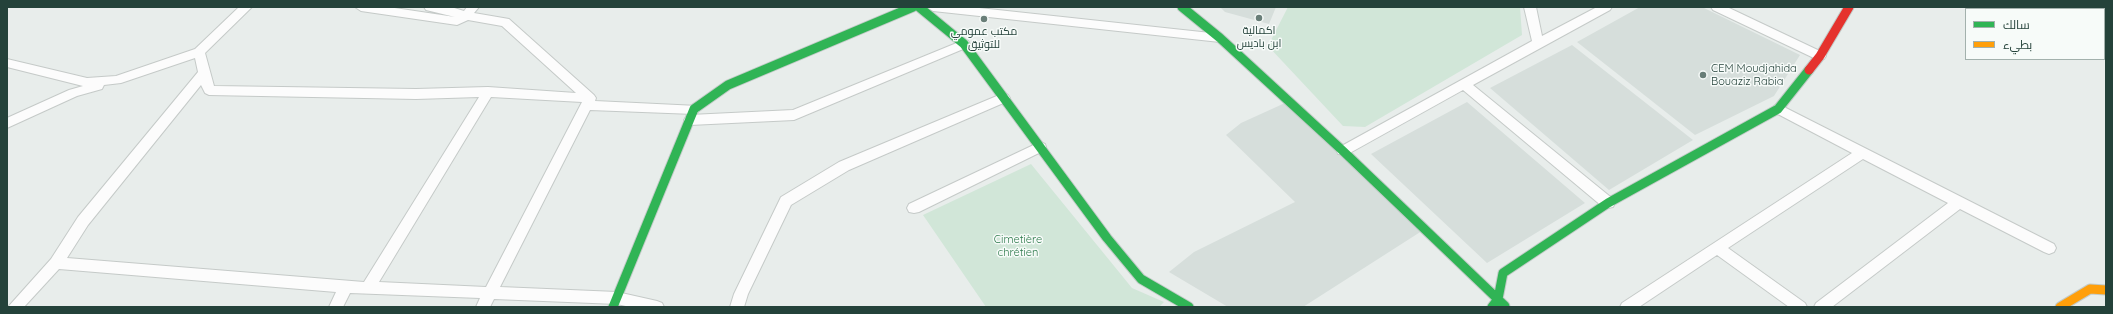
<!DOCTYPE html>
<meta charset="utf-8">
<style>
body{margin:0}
#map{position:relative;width:2113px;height:314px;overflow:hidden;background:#e8edeb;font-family:Quicksand,Cairo,sans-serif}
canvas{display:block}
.frame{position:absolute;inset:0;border:8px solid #24423a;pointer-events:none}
.legend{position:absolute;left:1965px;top:8px;width:140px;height:52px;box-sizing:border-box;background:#f7fbf9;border:1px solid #a3b1ad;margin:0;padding:5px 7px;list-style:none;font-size:12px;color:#24423a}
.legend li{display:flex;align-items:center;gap:8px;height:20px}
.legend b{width:20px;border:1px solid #a3b1ad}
</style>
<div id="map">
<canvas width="2113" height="314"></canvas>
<div class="frame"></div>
<ul class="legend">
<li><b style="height:5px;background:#30b455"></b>سالك</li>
<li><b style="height:5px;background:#ff9f0a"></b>بطيء</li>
</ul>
</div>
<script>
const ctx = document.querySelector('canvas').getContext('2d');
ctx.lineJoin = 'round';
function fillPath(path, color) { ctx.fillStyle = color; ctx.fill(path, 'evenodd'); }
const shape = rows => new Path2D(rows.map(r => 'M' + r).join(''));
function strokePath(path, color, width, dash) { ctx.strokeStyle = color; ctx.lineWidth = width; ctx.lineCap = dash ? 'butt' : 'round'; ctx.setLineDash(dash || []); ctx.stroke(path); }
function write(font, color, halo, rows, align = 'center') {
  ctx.font = font + ' Quicksand,Cairo,sans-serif'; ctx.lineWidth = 3; ctx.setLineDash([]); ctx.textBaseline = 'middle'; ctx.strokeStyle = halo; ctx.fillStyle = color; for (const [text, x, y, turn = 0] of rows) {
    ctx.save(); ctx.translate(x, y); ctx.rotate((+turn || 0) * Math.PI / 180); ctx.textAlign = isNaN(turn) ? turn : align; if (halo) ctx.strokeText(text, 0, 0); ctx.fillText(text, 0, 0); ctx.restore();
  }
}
fillPath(shape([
 [1220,7,1276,7,1269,24,1225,12],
 [1640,7,1702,7,1800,55,1774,96,1695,135,1577,42],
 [1572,45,1693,140,1609,190,1490,88],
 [1467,102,1585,203,1487,263,1371,154],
 [1285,103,1425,229,1303,307,1228,307,1169,272,1194,252,1295,202,1226,135,1241,123]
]), '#d6dedb');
fillPath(shape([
 [1288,7,1520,7,1522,35,1365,127,1343,126,1268,46],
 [1031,164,1132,288,1164,302,1159,307,986,307,923,215]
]), '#d1e6d8');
const street = shape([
 [239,7,252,7,205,53,214,86,416,89,488,87,576,93,502,26,468,20,457,25,361,11,355,7,388,7,455,17,426,10,424,7,451,7,464,11,467,7,479,7,474,13,509,19,594,95,596,98,595,101,698,106,700,109,698,112,694,114,590,110,500,287,617,292,657,301,662,303,664,307,630,307,617,304,494,299,490,307,476,307,480,298,350,293,343,307,329,307,336,292,59,269,24,307,8,307,51,259,78,217,198,72,195,58,121,83,104,85,102,89,77,96,7,128,7,118,69,90,83,86,7,67,7,59,87,78,116,76,195,49,239,7],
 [201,85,205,93,209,95,416,99,479,97,364,282,67,258,88,225,201,85],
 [491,97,582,102,486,287,379,282,491,97],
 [927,7,970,7,1220,34,1226,38,1220,42,933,11,927,7],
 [1524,7,1536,7,1542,36,1597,7,1612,7,1610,10,1473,85,1613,199,1615,203,1613,207,1608,208,1603,207,1463,90,1348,154,1338,154,1337,151,1338,148,1532,41,1524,7],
 [1711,7,1727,7,1824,53,1826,56,1824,59,1816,59,1713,10,1711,7],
 [964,40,968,41,970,44,968,47,794,120,690,125,686,123,684,120,686,117,690,115,793,110,964,40],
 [1004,93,1008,95,1010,98,1008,101,849,170,791,205,748,294,744,307,730,307,734,294,781,197,839,162,1004,93],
 [1778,104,2054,244,2056,248,2054,252,2049,254,2044,252,1960,209,1832,307,1814,307,1816,303,1948,203,1863,159,1728,248,1805,303,1807,307,1789,307,1717,255,1639,307,1620,307,1622,303,1852,153,1774,112,1772,109,1774,106,1778,104],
 [1040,142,1045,144,1046,147,1045,150,919,212,914,213,909,212,907,208,909,204,1040,142]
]);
const fast = shape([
 [919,7,964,44,1107,238,1141,279,1189,307],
 [1182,7,1220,38,1343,151,1505,306],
 [613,307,694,109,728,85,913,7],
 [1492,307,1498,299,1503,273,1608,203,1778,109,1809,70]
]);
const slow = shape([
 [2060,307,2090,289,2106,290]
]);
const jam = shape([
 [1809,70,1820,56,1849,7]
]);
strokePath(street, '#c5cac8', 2);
strokePath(fast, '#c3cbc8', 11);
strokePath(slow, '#c3cbc8', 11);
strokePath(jam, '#c3cbc8', 11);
fillPath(street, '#fcfcfc');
strokePath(fast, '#30b455', 9);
strokePath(slow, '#ff9f0a', 9);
strokePath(jam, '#e5322d', 9);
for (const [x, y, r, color] of [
 [1259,18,4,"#697e78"],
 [984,19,4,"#697e78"],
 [1703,75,4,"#697e78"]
]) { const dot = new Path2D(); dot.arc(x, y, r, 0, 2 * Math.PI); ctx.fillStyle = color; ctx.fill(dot); strokePath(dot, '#f7fbf9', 1.5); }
write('11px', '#24423a', '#f7fbf9', [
 ["اكمالية",1259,31],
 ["ابن باديس",1259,44],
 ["مكتب عمومي",984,32],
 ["للتوثيق",984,45],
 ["CEM Moudjahida",1711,69,"left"],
 ["Bouaziz Rabia",1711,82,"left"]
]);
write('11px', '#2d7a4b', '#f7fbf9', [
 ["Cimetière",1018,240],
 ["chrétien",1018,253]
]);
</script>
